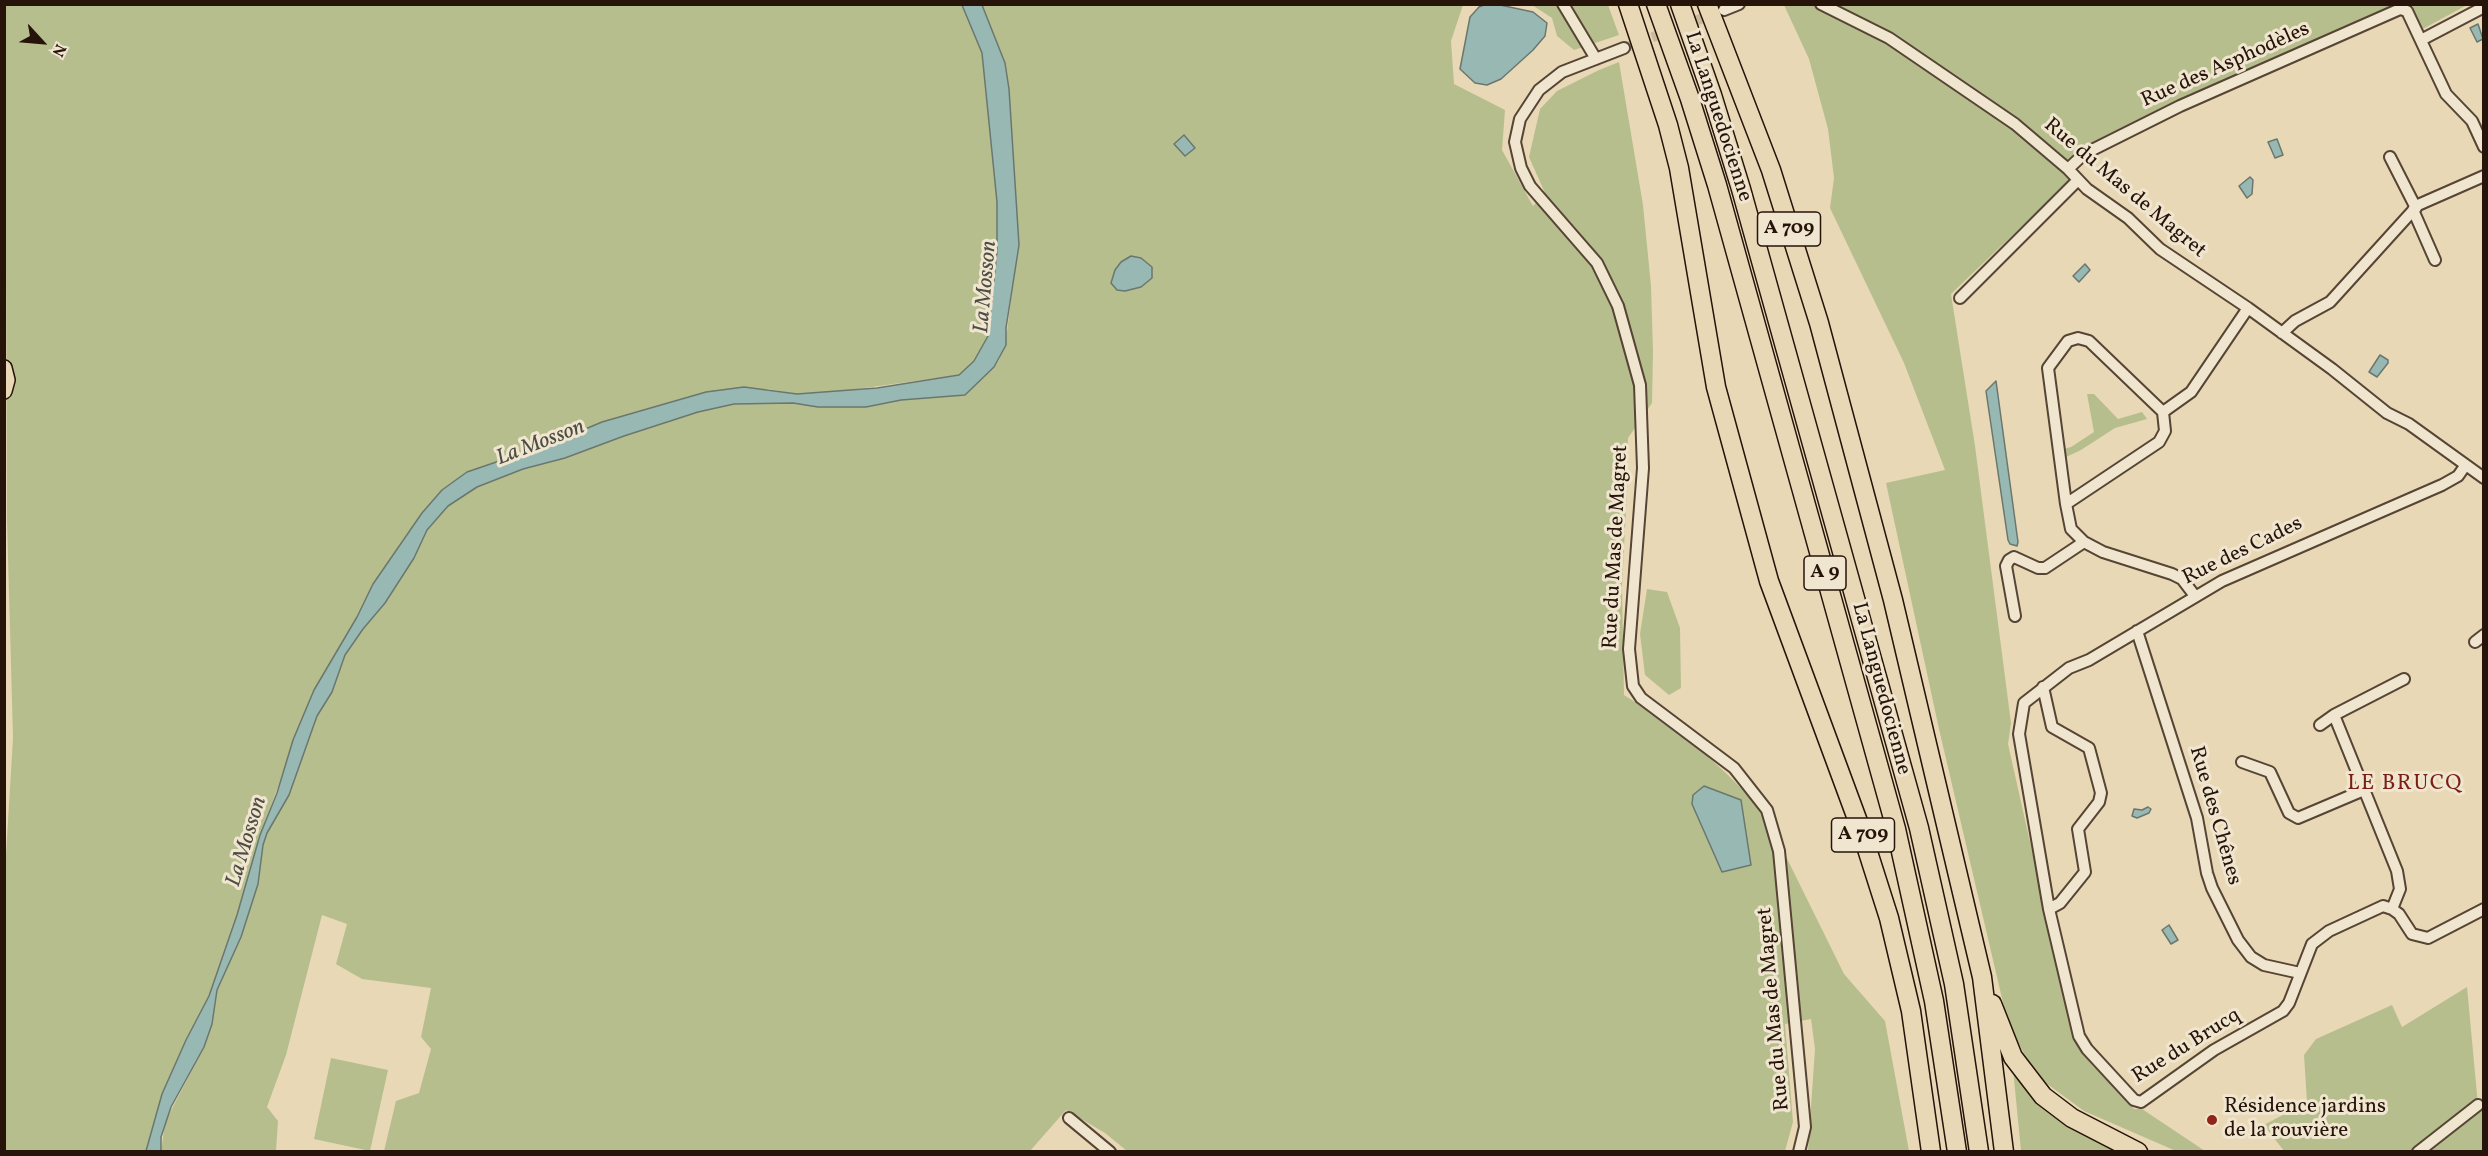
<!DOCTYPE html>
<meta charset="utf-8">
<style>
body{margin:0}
#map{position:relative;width:2488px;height:1156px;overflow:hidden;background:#e8d8b6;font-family:Vollkorn,serif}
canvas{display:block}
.frame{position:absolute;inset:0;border:6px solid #261309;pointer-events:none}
.north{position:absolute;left:12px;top:12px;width:60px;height:60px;-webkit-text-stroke:4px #f0e6d0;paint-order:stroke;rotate:116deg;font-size:16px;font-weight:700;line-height:24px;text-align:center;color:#261309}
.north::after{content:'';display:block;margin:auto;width:21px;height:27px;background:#261309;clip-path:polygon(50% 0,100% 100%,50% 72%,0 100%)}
</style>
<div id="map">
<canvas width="2488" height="1156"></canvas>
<div class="frame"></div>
<div class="north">N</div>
</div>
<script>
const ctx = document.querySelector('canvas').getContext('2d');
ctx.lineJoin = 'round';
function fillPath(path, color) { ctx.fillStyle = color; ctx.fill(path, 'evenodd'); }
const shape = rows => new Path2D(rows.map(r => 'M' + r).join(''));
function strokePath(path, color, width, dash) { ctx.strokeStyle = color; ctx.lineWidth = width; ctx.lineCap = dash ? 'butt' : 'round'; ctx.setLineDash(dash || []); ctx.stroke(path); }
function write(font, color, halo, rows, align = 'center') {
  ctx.font = font + ' Vollkorn,serif'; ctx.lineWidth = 6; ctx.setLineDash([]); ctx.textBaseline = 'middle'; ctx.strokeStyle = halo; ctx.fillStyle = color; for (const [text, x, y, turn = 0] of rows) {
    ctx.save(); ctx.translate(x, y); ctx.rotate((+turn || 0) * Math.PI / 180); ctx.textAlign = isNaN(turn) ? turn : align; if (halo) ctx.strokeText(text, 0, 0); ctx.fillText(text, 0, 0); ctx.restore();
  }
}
fillPath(shape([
 [5,5,962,5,982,53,987,88,997,202,997,251,988,336,974,361,959,375,828,393,797,394,768,389,706,392,602,422,552,443,467,472,442,490,422,513,373,584,357,617,314,690,260,835,237,915,209,996,186,1040,162,1094,146,1151,5,1152,4,888,13,738,7,521],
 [982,5,1463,5,1451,41,1454,84,1505,110,1502,150,1533,206,1545,193,1529,157,1540,109,1557,91,1599,70,1619,62,1643,205,1651,286,1653,351,1652,403,1628,438,1627,456,1628,473,1622,586,1624,695,1679,730,1728,775,1764,812,1844,974,1885,1021,1909,1151,1808,1151,1815,1049,1811,1019,1785,1024,1793,1122,1785,1151,1127,1151,1105,1133,1066,1110,1030,1151,384,1151,396,1101,419,1093,431,1049,421,1037,431,988,362,979,336,964,347,924,322,915,286,1055,267,1107,278,1121,276,1151,161,1152,165,1122,204,1047,212,1024,217,990,241,937,258,884,263,845,267,833,289,795,317,716,332,692,345,655,363,629,385,603,414,558,427,530,448,506,477,487,523,469,565,458,624,436,698,412,734,404,793,403,818,407,866,407,901,400,965,395,994,367,999,360,1007,331,1018,245,1009,89,1005,62],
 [1532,5,1608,5,1619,35,1574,50,1557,36,1552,18],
 [1784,5,2404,5,2203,92,2077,154,2069,181,1951,294,1975,446,2011,723,2008,744,2065,998,2078,1043,2134,1109,2142,1109,2205,1151,2176,1151,2084,1111,2046,1083,2027,1059,2008,1024,1939,729,1886,483,1945,470,1904,363,1830,208,1834,178,1828,129,1809,59],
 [2407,5,2467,5,2421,30],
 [2087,394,2094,394,2118,419,2142,412,2147,419,2115,428,2081,450,2066,457,2064,449,2071,447,2094,432],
 [1647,589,1667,592,1680,628,1681,688,1669,695,1645,675,1640,634],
 [2467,987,2478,1105,2483,1108,2483,1151,2284,1151,2264,1125,2307,1102,2304,1055,2316,1039,2392,1005,2402,1027],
 [331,1058,388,1070,370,1151,314,1139],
 [2013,1069,2128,1151,2021,1151]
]), '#b7be8d');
const water = shape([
 [962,5,982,5,1005,63,1009,89,1019,245,1006,328,1006,345,994,367,965,395,901,400,866,407,818,407,793,403,734,404,698,412,624,436,565,458,523,469,477,487,448,506,427,530,414,558,385,603,363,629,345,655,332,692,317,716,289,795,267,833,263,845,258,884,241,937,217,990,212,1024,204,1047,171,1107,161,1137,161,1151,146,1151,162,1094,186,1040,209,996,237,915,260,835,277,793,293,740,314,690,357,617,373,584,422,513,442,490,467,472,552,443,602,422,706,392,744,387,797,394,877,388,959,375,974,361,988,336,997,251,997,202,982,53,962,5],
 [1484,5,1500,5,1533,12,1547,23,1545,36,1533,50,1501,79,1487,85,1475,83,1460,69,1470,17,1479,7,1484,5],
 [2478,24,2483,39,2477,42,2470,28,2478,24],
 [1184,135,1195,148,1185,156,1174,144,1184,135],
 [2277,139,2283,155,2275,158,2268,142,2277,139],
 [2250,177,2253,180,2252,194,2247,198,2239,186,2250,177],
 [1131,256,1141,258,1152,267,1152,278,1141,287,1125,291,1117,290,1111,283,1115,270,1121,262,1131,256],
 [2085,264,2090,270,2079,282,2073,276,2085,264],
 [2380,355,2388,360,2388,363,2377,377,2369,372,2380,355],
 [1996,381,2018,542,2017,546,2010,544,2008,540,1986,391,1996,381],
 [1704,786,1741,800,1751,865,1722,872,1692,804,1693,795,1704,786],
 [2148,807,2151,809,2149,813,2137,818,2132,816,2134,809,2142,810,2148,807],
 [2169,925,2178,940,2171,944,2162,930,2169,925]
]);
fillPath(water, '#98b9b3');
strokePath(water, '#6a776f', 1.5);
strokePath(shape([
 [1624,48,1716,13]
]), '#cbba9c', 10, [10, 5]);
const street = shape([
 [1563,4,1596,59],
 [1821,4,1889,38,2015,124,2068,169,2087,189,2128,218,2160,249,2248,308,2332,369,2387,413,2409,424,2484,478],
 [1724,10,1739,4],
 [2421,40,2484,7],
 [1624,48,1562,72,1539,90,1520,119,1515,142,1521,168,1530,186,1597,263,1618,306,1640,385,1643,468,1629,649,1633,686,1641,698,1734,768,1767,810,1779,851,1805,1127,1799,1152],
 [2390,157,2416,208],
 [2068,169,2084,154,2180,106,2400,9,2407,11,2446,94,2472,121,2484,147],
 [2413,210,2435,260],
 [1960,298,2078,180],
 [2282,333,2295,321,2330,302,2418,205,2484,176],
 [2465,466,2458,476,2442,485,2222,581,2089,660,2069,668,2024,703,2019,734,2049,909,2079,1036,2087,1049,2134,1100,2141,1102,2214,1050,2283,1011,2289,1003,2312,944,2329,931,2383,906,2392,909,2399,914,2412,934,2428,938,2484,909],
 [2066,504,2048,368,2068,341,2078,338,2089,341,2163,412],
 [2195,596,2182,579,2172,574,2103,552,2084,542,2071,529,2066,504,2159,442,2165,431,2163,412,2191,392,2248,308],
 [2015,616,2006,566,2009,560,2014,557,2038,568,2045,568,2084,542],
 [2137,631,2197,818,2207,873,2212,888,2238,940,2251,957,2264,965,2300,973],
 [2475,642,2484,635],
 [2043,687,2052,727,2089,748,2101,793,2099,802,2078,829,2085,872,2060,903,2049,909],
 [2320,725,2334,715],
 [2242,762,2270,772,2289,813,2298,818,2364,790],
 [2392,909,2400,889,2397,871,2334,715,2404,679],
 [1069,1118,1110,1152],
 [2418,1152,2478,1105]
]);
const primary = shape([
 [4,368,7,380,4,391]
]);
const highway = shape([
 [1628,4,1668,125,1679,168,1716,387,1769,581,1860,827,1889,918,1911,1011,1931,1152],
 [1656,4,1690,99,1717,185,1896,829,1934,1001,1957,1152],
 [1680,4,1712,95,1741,189,1919,828,1954,984,1979,1152],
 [1707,4,1771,170,1819,323,1893,600,1982,977,2004,1152],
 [1992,1004,2013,1057,2043,1096,2072,1118,2138,1152]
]);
strokePath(street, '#564434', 14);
strokePath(primary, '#261309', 18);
strokePath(highway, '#261309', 21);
strokePath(street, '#f0e6d0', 10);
strokePath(primary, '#e8d8b6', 15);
strokePath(highway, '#e8d8b6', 18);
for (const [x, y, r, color] of [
 [2212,1120,6,"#8f2418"]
]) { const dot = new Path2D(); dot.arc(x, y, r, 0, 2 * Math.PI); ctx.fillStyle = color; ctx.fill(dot); strokePath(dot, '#f0e6d0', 2); }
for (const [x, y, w] of [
 [1789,229,63],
 [1825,573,42],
 [1863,835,63]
]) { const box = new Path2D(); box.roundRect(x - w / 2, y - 17, w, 34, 4.5); ctx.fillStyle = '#f0e6d0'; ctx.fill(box); strokePath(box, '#261309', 1.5); }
write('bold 20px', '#261309', null, [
 ["A 709",1789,229],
 ["A 9",1825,573],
 ["A 709",1863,835]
]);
write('21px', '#261309', '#f0e6d0', [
 ["Rue des Asphodèles",2226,66,-24],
 ["La Languedocienne",1717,117,72],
 ["Rue du Mas de Magret",2124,189,40],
 ["Rue du Mas de Magret",1617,547,-87],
 ["Rue des Cades",2243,552,-26],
 ["La Languedocienne",1880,689,75],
 ["Rue des Chênes",2214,816,74],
 ["Rue du Mas de Magret",1775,1009,-95],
 ["Rue du Brucq",2187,1047,-32]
]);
write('21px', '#261309', '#f0e6d0', [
 ["Résidence jardins",2224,1108],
 ["de la rouvière",2224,1132]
], 'left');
write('italic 22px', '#4e4d44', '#f0e6d0', [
 ["La Mosson",987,287,-85],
 ["La Mosson",541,444,-21],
 ["La Mosson",248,842,-73]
]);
ctx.letterSpacing = '1.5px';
write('22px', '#7a1f14', '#f0e6d0', [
 ["LE BRUCQ",2405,785]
]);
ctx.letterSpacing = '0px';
</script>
